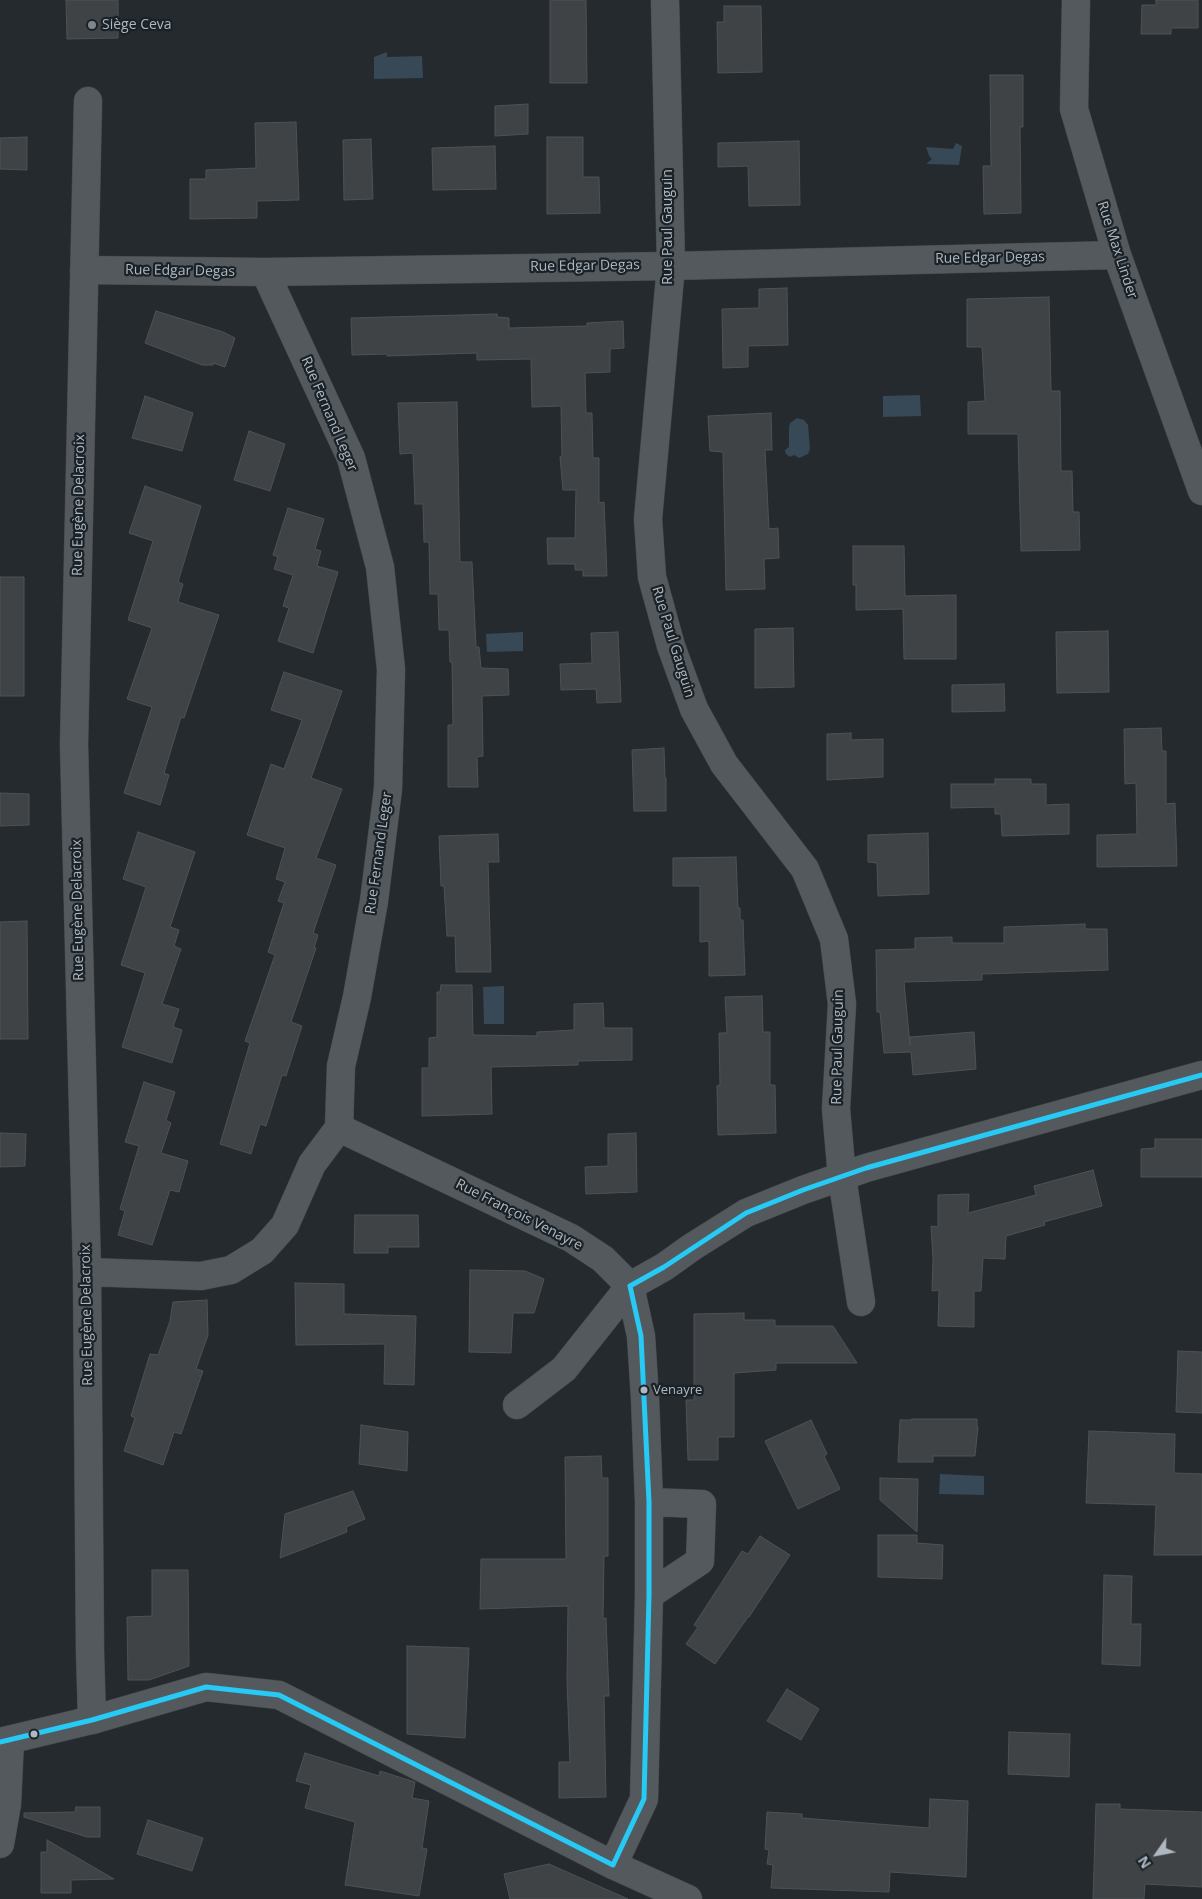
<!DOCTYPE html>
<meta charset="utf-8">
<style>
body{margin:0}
#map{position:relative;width:1202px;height:1899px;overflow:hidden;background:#252a2e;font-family:"Open Sans",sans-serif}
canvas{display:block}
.north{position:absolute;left:1132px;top:1829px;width:50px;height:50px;-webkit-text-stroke:4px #1a2228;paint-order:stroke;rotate:237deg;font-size:14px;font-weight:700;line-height:20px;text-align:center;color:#afb8c0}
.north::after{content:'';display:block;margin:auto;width:18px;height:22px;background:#afb8c0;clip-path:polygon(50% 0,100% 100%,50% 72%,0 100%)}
</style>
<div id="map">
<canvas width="1202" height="1899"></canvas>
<div class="north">N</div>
</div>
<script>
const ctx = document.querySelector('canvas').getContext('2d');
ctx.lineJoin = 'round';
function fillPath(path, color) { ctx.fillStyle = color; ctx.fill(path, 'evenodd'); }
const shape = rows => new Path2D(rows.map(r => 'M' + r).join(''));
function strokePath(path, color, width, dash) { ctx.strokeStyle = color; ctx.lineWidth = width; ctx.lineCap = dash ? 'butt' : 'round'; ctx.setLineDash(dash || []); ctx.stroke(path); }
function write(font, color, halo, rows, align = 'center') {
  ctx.font = font + ' "Open Sans",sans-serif'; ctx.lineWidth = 4.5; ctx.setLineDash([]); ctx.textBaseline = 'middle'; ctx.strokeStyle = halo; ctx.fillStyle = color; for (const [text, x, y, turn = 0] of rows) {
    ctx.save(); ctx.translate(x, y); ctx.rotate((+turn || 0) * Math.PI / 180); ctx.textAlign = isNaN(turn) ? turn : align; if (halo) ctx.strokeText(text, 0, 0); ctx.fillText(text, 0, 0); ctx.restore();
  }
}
fillPath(shape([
 [387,52,387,57,422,56,423,78,374,79,374,57],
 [956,143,962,146,959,165,926,164,932,159,929,156,926,147,953,149],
 [920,395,921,416,883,417,883,396],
 [797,418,804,420,808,425,810,449,808,454,799,458,794,455,790,457,786,454,785,450,789,447,789,427,790,423],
 [523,632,523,651,487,652,486,634],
 [504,986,504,1024,484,1024,483,987],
 [940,1474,984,1476,984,1495,939,1494]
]), '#374856');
const building = shape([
 [66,0,118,0,118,38,67,39,66,0],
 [550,0,586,0,587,83,550,83,550,0],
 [1156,0,1198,0,1198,28,1171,28,1171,34,1141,34,1142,5,1156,5,1156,0],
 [724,6,761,6,762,72,718,73,717,22,724,22,724,6],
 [990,75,1023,75,1023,127,1020,127,1021,213,984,214,983,166,991,166,990,75],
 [528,104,528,134,495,136,495,106,528,104],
 [296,122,299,200,257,201,257,218,190,219,190,179,206,179,206,170,256,168,255,123,296,122],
 [27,137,27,170,0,169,0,138,27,137],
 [547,137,583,137,583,177,599,177,600,213,547,214,547,137],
 [371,139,373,199,344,200,343,140,371,139],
 [799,141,800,205,749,206,748,166,718,167,718,143,799,141],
 [495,146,496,189,433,190,432,148,495,146],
 [787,288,788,345,748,346,748,367,723,368,722,309,759,308,759,289,787,288],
 [1049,297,1051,391,1060,391,1061,471,1072,471,1073,512,1079,512,1080,550,1021,551,1018,434,968,434,968,402,985,401,982,347,967,347,967,299,1049,297],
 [156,311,223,332,235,338,225,367,213,363,213,365,202,365,145,343,156,311],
 [497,314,497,317,509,318,509,328,587,326,587,323,623,321,624,348,610,349,610,372,585,373,586,413,592,413,593,458,599,458,599,503,604,502,607,576,583,576,583,570,575,570,575,564,548,564,547,538,575,538,576,490,563,490,560,457,562,456,561,406,532,407,531,359,477,360,477,353,387,356,387,354,352,355,351,318,497,314],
 [145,396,193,413,182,451,132,438,145,396],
 [457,402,460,562,472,562,476,647,479,647,481,668,508,669,509,695,482,696,483,756,477,757,478,787,448,787,448,725,453,725,452,662,450,662,449,630,439,630,438,594,430,594,429,542,424,542,423,504,415,504,413,453,400,454,398,403,457,402],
 [771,413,772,450,765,450,769,529,778,528,779,558,764,559,765,589,726,590,723,452,710,451,708,416,771,413],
 [249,431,285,444,270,491,234,480,249,431],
 [145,486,201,506,178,582,183,584,178,602,219,615,184,718,181,717,164,773,169,775,160,805,124,793,152,707,127,699,152,628,128,620,153,541,129,533,145,486],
 [288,508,324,519,315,549,321,551,317,566,338,572,313,653,278,641,289,608,283,606,293,575,274,569,278,557,273,555,288,508],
 [853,546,904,546,905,596,956,595,956,659,904,659,903,609,856,610,856,585,853,585,853,546],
 [0,577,24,577,24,696,0,696,0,577],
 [793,628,794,687,755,688,755,629,793,628],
 [1108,631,1109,692,1057,693,1056,632,1108,631],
 [618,632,621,702,597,703,596,689,561,690,560,664,592,663,591,633,618,632],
 [284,672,342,691,311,778,342,789,316,858,336,865,313,933,318,935,314,948,316,948,291,1022,302,1026,286,1076,282,1075,266,1126,260,1124,251,1154,220,1144,250,1043,245,1041,275,955,268,952,284,903,278,901,285,882,276,879,285,848,247,835,271,764,284,769,302,720,271,710,284,672],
 [1004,684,1005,711,952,712,952,685,1004,684],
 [1161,728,1162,751,1166,751,1166,804,1175,803,1177,866,1097,867,1097,835,1137,834,1136,783,1125,784,1124,729,1161,728],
 [851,733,851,740,883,739,883,777,827,780,827,734,851,733],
 [664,748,665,778,666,778,666,811,634,811,632,750,664,748],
 [995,779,1031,779,1031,784,1046,784,1046,805,1069,804,1069,834,1002,836,1001,814,995,814,995,807,951,808,951,784,995,784,995,779],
 [0,793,29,794,29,825,0,826,0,793],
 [138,832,195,852,170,927,179,930,174,946,181,949,162,1004,179,1009,173,1027,182,1030,172,1063,122,1047,145,973,121,965,146,887,123,879,138,832],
 [928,833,929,894,878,896,877,863,868,862,868,835,928,833],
 [498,834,499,862,488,862,491,972,456,972,455,936,447,936,444,886,441,886,439,836,498,834],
 [736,857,738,908,740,908,740,920,743,920,745,975,709,976,709,941,700,942,700,886,673,886,673,858,736,857],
 [27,921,28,1039,0,1039,0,922,27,921],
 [1085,924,1085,929,1107,929,1108,970,982,974,982,980,904,982,910,1045,910,1037,974,1032,976,1069,913,1075,911,1052,884,1053,880,1012,877,1012,876,950,915,949,915,938,952,937,952,943,1004,943,1004,927,1085,924],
 [441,985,472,985,473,1035,537,1036,537,1032,574,1030,574,1004,603,1003,604,1028,632,1028,632,1060,578,1061,578,1065,491,1067,492,1114,422,1116,422,1068,429,1068,429,1038,437,1037,437,992,440,992,441,985],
 [762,996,763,1032,770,1032,770,1085,775,1085,776,1133,718,1135,717,1086,720,1085,719,1033,727,1033,725,997,762,996],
 [144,1082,175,1092,166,1120,171,1123,161,1153,188,1161,179,1192,170,1190,152,1245,118,1235,125,1211,120,1209,139,1146,125,1142,144,1082],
 [0,1133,26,1134,25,1166,0,1167,0,1133],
 [636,1133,637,1192,586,1194,585,1167,608,1166,608,1134,636,1133],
 [1155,1139,1202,1139,1202,1177,1141,1177,1141,1149,1155,1148,1155,1139],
 [1093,1170,1102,1206,1044,1222,1045,1225,1006,1236,1005,1259,983,1258,981,1291,974,1291,974,1327,938,1326,939,1290,932,1291,933,1259,931,1226,938,1227,938,1195,969,1194,968,1213,1036,1195,1034,1186,1093,1170],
 [355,1215,418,1215,419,1247,388,1247,388,1253,354,1253,355,1215],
 [470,1270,525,1271,544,1279,534,1313,513,1313,511,1353,469,1352,470,1270],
 [295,1283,344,1284,344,1314,416,1316,414,1385,384,1384,385,1344,296,1345,295,1283],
 [207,1300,208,1335,196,1369,203,1371,181,1434,174,1432,163,1465,124,1451,135,1418,131,1416,150,1354,158,1355,170,1321,173,1302,207,1300],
 [744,1313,744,1320,775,1320,775,1326,833,1326,857,1363,776,1363,776,1370,734,1373,734,1437,718,1437,718,1460,688,1460,686,1400,694,1400,694,1314,744,1313],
 [1178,1351,1202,1352,1202,1413,1176,1412,1178,1351],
 [912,1419,977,1419,977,1427,978,1427,975,1456,933,1456,933,1462,898,1462,900,1420,912,1420,912,1419],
 [811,1420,827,1454,824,1456,840,1489,798,1509,765,1441,811,1420],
 [361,1425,408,1432,407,1471,359,1464,361,1425],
 [1089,1431,1175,1434,1174,1473,1202,1474,1202,1555,1154,1555,1156,1505,1086,1503,1089,1431],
 [601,1456,602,1478,608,1478,608,1556,604,1556,603,1619,606,1618,609,1696,604,1696,606,1797,559,1798,559,1762,570,1762,567,1680,568,1606,480,1609,481,1559,566,1559,565,1457,601,1456],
 [880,1478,918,1479,917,1532,880,1500,880,1478],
 [353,1491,365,1519,346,1527,347,1532,280,1558,285,1514,353,1491],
 [878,1535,917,1535,917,1543,943,1545,942,1579,878,1577,878,1535],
 [760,1536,790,1555,749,1617,748,1617,715,1664,686,1644,698,1627,694,1625,742,1551,748,1554,760,1536],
 [152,1570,188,1570,189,1666,149,1680,128,1680,127,1617,152,1616,152,1570],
 [1104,1575,1132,1576,1131,1624,1141,1624,1140,1666,1102,1664,1104,1575],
 [407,1646,469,1648,465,1738,407,1734,407,1646],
 [787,1689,819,1709,801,1740,767,1721,787,1689],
 [1009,1732,1070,1734,1069,1777,1008,1774,1009,1732],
 [305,1753,379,1776,380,1771,415,1782,412,1798,429,1801,422,1848,427,1849,419,1896,345,1885,355,1822,305,1808,311,1785,296,1781,305,1753],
 [930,1799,968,1801,966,1877,890,1872,889,1892,771,1888,773,1865,767,1864,769,1850,765,1849,767,1812,802,1814,802,1818,929,1828,930,1799],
 [1096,1804,1120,1804,1120,1809,1202,1812,1202,1887,1145,1884,1144,1899,1093,1899,1096,1804],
 [76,1807,100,1807,100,1837,87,1837,24,1817,24,1813,75,1812,76,1807],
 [148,1820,203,1838,192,1871,137,1854,148,1820],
 [47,1840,114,1879,71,1880,71,1893,41,1893,41,1852,47,1852,47,1840],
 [549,1864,576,1876,628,1899,510,1899,504,1874,549,1864]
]);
fillPath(building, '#3f4346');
strokePath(building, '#4d5256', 1);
const minor = shape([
 [665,0,671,266,648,519,652,577,671,646,694,709,724,764,805,869,834,939,842,1004,836,1109,842,1177,861,1302],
 [1076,0,1074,109,1117,255,1202,491],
 [88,101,74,744,87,1272,90,1651,92,1720],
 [84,270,265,272,671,266,1117,255],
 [339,1128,571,1238,603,1259,630,1286,641,1336,645,1398,649,1502,649,1595,644,1799,613,1865],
 [87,1272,201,1276,231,1270,262,1251,285,1225,312,1164,339,1128,341,1066,357,997,374,901,388,789,391,669,380,567,351,458,265,272],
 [517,1405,564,1369,630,1286,664,1267,692,1247,746,1213,803,1190,866,1168,1202,1075],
 [649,1502,702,1504,700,1561,649,1595],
 [0,1844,7,1804,10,1740]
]);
const tertiary = shape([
 [0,1742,92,1720,206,1687,279,1695,613,1865,688,1899]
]);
strokePath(minor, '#424649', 29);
strokePath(tertiary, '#424649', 29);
strokePath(minor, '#54595d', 28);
strokePath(tertiary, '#54595d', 28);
strokePath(shape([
 [630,1286,664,1267,746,1213,803,1190,866,1168,1202,1075],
 [0,1742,92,1720,206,1687,279,1695,613,1865],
 [613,1865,644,1799,649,1595,649,1502,641,1336,630,1286]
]), '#27c9f5', 5);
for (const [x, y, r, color] of [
 [92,25,5,"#7f868d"],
 [644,1390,4.5,"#afb8c0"],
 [34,1734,4.5,"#afb8c0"]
]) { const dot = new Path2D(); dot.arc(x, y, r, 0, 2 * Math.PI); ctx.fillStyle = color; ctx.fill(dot); strokePath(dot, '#1a2228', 2); }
write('13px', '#afb8c0', '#1a2228', [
 ["Venayre",653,1390]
], 'left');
write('14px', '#afb8c0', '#1a2228', [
 ["Siège Ceva",102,25]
], 'left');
write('14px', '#afb8c0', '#1a2228', [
 ["Rue Paul Gauguin",668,227,-90],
 ["Rue Max Linder",1117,250,72],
 ["Rue Edgar Degas",990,258,-1],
 ["Rue Edgar Degas",585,266,-1],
 ["Rue Edgar Degas",180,271,1],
 ["Rue Fernand Leger",329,414,67],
 ["Rue Eugène Delacroix",79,505,-89],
 ["Rue Paul Gauguin",673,642,73],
 ["Rue Fernand Leger",379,853,-82],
 ["Rue Eugène Delacroix",78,910,-91],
 ["Rue Paul Gauguin",838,1047,-89],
 ["Rue François Venayre",519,1215,27],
 ["Rue Eugène Delacroix",87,1315,-91]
]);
</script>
